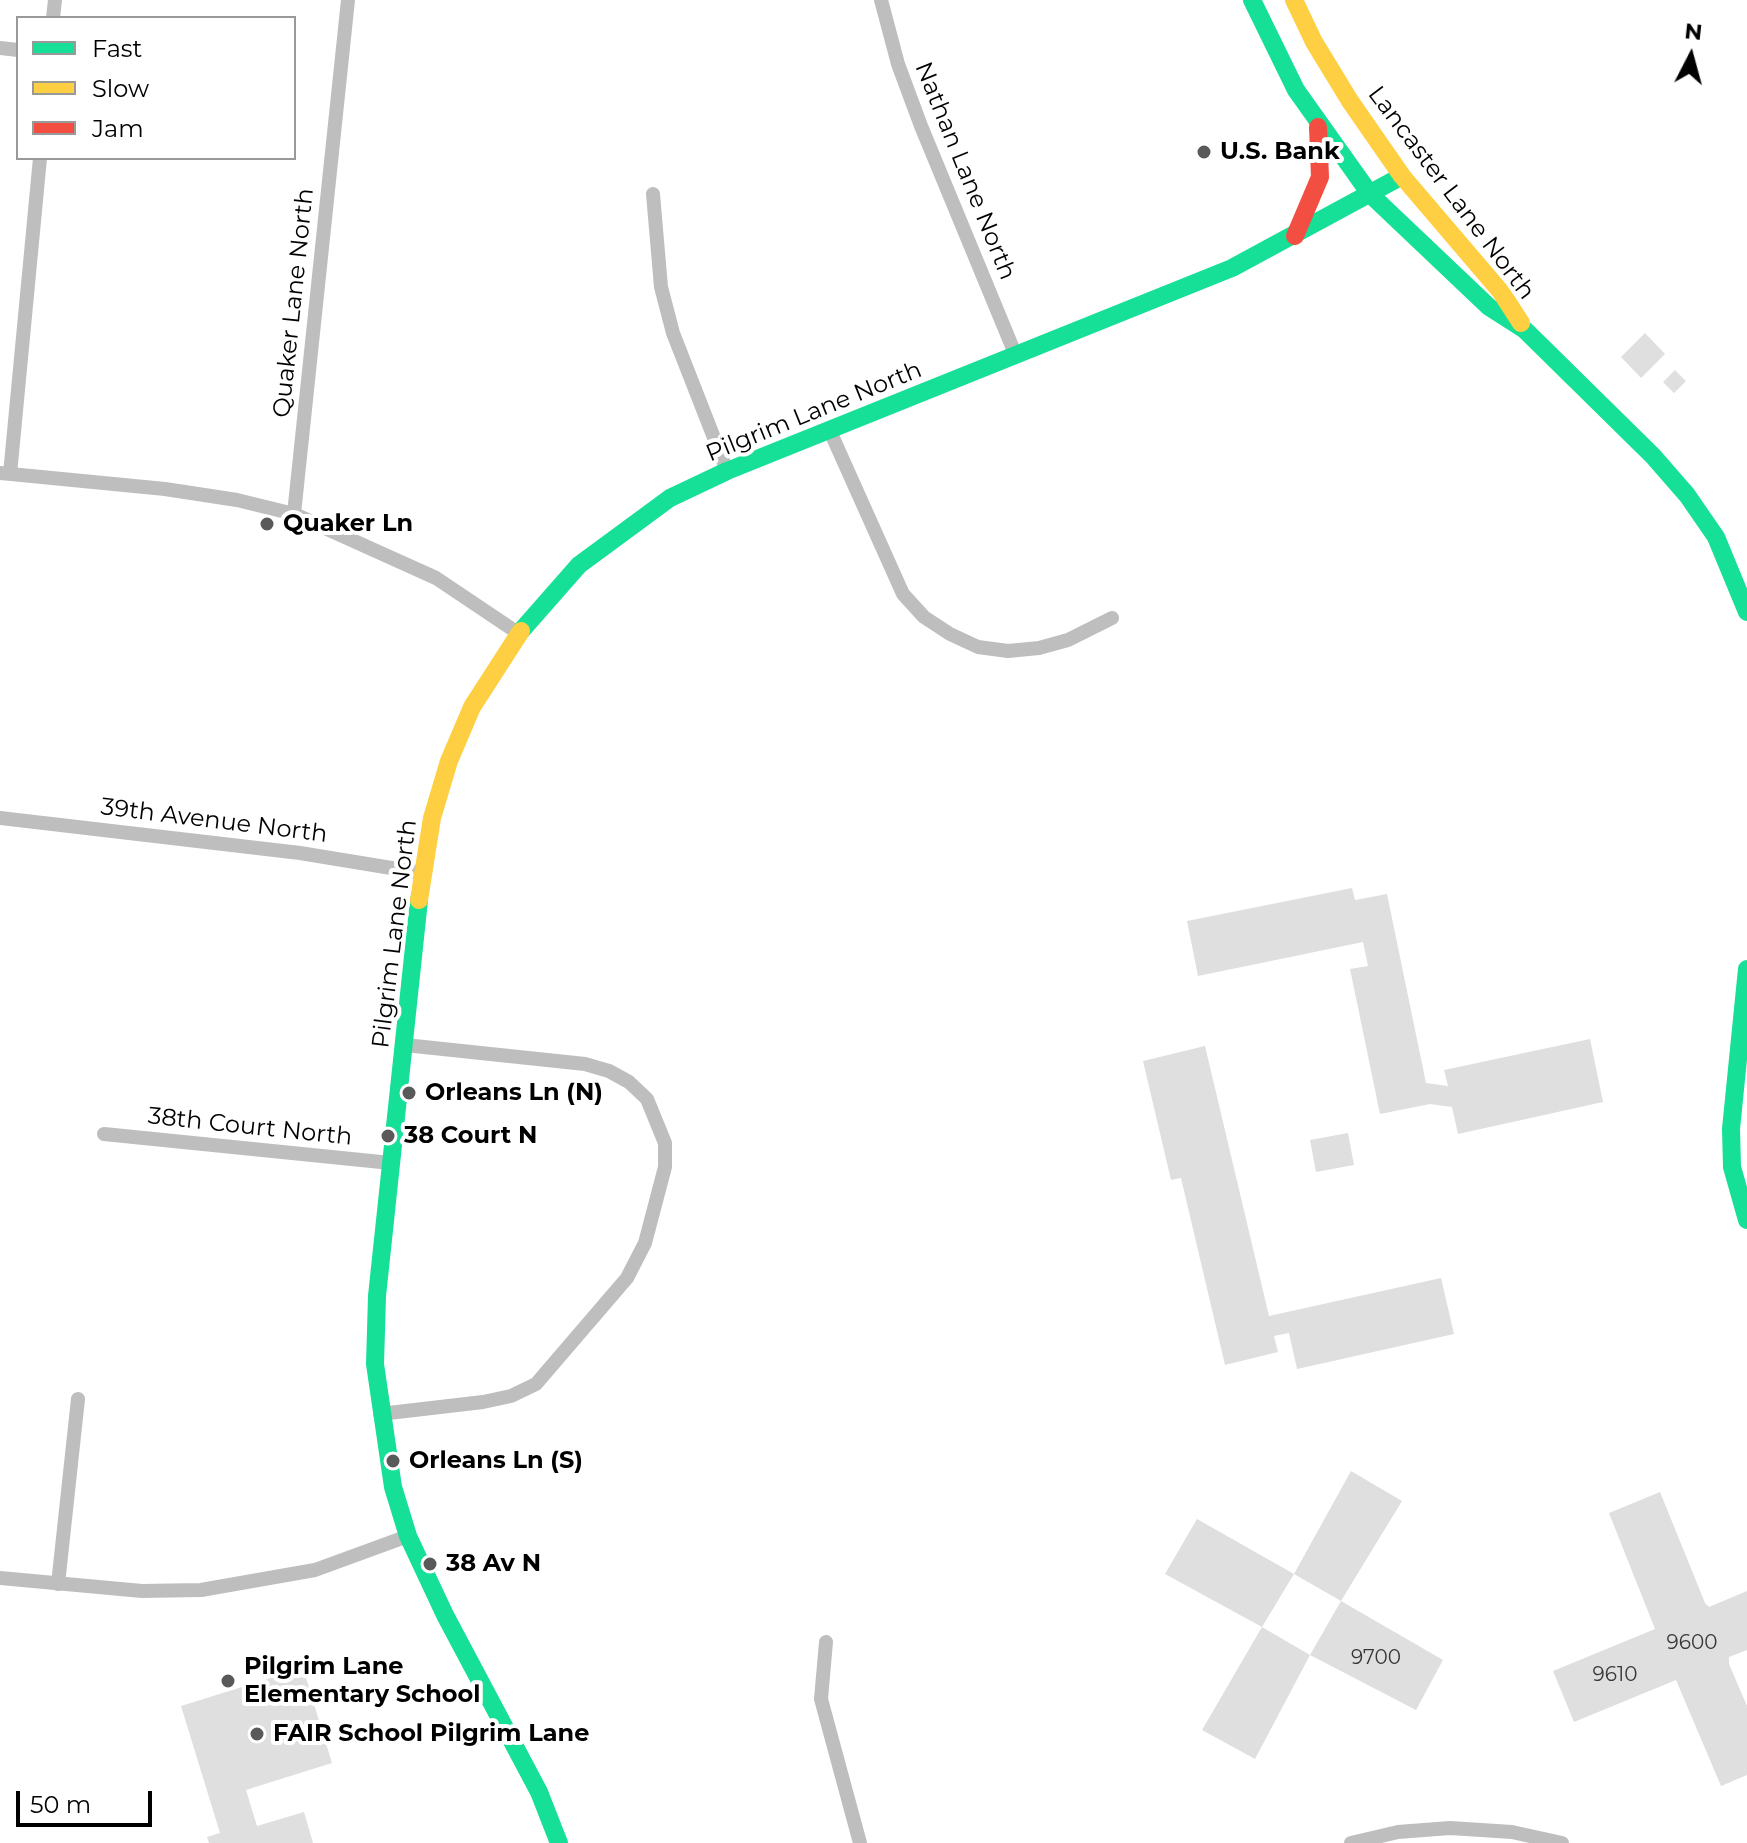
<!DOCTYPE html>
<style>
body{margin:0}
#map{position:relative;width:1747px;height:1843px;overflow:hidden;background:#fff;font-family:Montserrat,sans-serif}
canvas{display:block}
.legend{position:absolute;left:16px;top:16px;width:280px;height:144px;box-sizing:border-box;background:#fff;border:2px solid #999;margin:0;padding:10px 14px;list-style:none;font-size:24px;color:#000}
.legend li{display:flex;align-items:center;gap:16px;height:40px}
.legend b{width:40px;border:2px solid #999}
.north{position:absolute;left:1651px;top:16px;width:80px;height:80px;-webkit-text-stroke:6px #fff;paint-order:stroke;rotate:6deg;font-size:22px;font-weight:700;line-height:32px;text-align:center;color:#000}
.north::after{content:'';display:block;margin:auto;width:28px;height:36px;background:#000;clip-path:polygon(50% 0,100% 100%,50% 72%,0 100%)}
.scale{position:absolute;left:16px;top:1791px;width:136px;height:36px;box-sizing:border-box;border:4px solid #000;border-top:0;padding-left:10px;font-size:24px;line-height:28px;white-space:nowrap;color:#000;-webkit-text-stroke:6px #fff;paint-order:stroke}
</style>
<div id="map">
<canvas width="1747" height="1843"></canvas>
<ul class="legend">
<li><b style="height:10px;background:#16e098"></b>Fast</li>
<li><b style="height:10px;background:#ffcf43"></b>Slow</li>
<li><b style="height:10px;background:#f24e42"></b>Jam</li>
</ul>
<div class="north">N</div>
<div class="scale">50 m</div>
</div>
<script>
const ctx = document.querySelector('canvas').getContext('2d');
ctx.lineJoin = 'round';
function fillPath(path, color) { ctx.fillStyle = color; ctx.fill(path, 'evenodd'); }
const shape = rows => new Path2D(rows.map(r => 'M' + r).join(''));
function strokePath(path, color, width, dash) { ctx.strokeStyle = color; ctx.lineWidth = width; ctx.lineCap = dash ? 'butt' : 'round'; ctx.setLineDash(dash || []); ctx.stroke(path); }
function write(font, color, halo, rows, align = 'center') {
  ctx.font = font + ' Montserrat,sans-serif'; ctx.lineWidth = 8; ctx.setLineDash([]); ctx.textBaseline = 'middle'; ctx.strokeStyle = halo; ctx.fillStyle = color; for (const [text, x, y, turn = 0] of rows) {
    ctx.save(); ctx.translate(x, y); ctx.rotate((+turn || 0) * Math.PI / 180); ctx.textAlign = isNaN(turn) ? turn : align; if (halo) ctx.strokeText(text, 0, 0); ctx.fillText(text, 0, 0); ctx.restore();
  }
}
fillPath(shape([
 [1645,333,1665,354,1641,378,1621,357],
 [1675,370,1686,381,1674,393,1663,382],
 [1352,888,1355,900,1387,894,1426,1083,1448,1086,1444,1070,1590,1039,1603,1102,1458,1134,1452,1107,1430,1104,1380,1114,1350,969,1368,966,1363,942,1198,976,1187,921],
 [1205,1046,1269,1316,1441,1278,1454,1334,1297,1369,1289,1333,1274,1336,1278,1352,1225,1365,1181,1178,1171,1180,1143,1061],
 [1348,1133,1354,1165,1316,1172,1310,1140],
 [1351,1471,1402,1501,1341,1601,1294,1574],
 [1660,1492,1705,1603,1709,1607,1747,1591,1747,1650,1729,1657,1729,1664,1747,1706,1747,1775,1721,1786,1676,1680,1574,1722,1553,1671,1655,1629,1609,1513],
 [1197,1519,1294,1574,1262,1627,1165,1574],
 [1341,1601,1443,1660,1416,1710,1310,1655],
 [1262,1627,1310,1655,1255,1759,1202,1730],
 [303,1668,332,1763,246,1790,257,1826,304,1812,313,1843,209,1843,207,1837,220,1833,181,1706]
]), '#dfdfdf');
strokePath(shape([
 [881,0,898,64,921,126,1016,356],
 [53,18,55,0],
 [0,48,18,50],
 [653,194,661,287,673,333,727,471],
 [830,431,903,594,924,617,950,634,978,647,1008,651,1039,648,1068,640,1112,618],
 [0,473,165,489,237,500,294,514,436,578,518,633],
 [10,474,40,158],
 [294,514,348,0],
 [0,818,300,853,422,873],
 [104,1134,391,1163],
 [380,1414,483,1402,511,1396,536,1384,627,1278,645,1243,665,1167,665,1143,647,1099,629,1082,609,1071,585,1064,405,1045],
 [0,1578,142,1591,201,1590,315,1570,408,1536],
 [58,1584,78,1399],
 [826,1642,821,1699,860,1843],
 [1351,1843,1398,1832,1450,1828,1512,1832,1562,1843]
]), '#bebebe', 14);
strokePath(shape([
 [1252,0,1296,90,1370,194,1489,307,1525,330,1653,456,1687,495,1716,537,1747,612],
 [521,631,579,565,670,498,727,471,1232,268,1402,176],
 [419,900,377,1296,375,1364,393,1487,408,1536,445,1615,539,1792,559,1843],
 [1747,969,1731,1129,1732,1167,1747,1220]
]), '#16e098', 18);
strokePath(shape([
 [1294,0,1314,42,1350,101,1402,176,1501,292,1521,323],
 [419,900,432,818,449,761,472,707,521,631]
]), '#ffcf43', 18);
strokePath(shape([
 [1295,236,1320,177,1318,127]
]), '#f24e42', 18);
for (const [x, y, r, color] of [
 [1204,152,8,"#595959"],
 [267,524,8,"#595959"],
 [409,1093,8,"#595959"],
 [388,1136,8,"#595959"],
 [393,1461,8,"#595959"],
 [430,1564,8,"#595959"],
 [228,1681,8,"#595959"],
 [257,1734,8,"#595959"]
]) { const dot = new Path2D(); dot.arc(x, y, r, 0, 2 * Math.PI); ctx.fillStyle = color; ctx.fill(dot); strokePath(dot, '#fff', 3); }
write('20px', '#383838', null, [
 ["9600",1692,1643],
 ["9700",1376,1658],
 ["9610",1615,1675]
]);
write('bold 24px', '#000', '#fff', [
 ["U.S. Bank",1220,152],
 ["Quaker Ln",283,524],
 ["Orleans Ln (N)",425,1093],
 ["38 Court N",404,1136],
 ["Orleans Ln (S)",409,1461],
 ["38 Av N",446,1564],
 ["Pilgrim Lane",244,1667],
 ["Elementary School",244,1695],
 ["FAIR School Pilgrim Lane",273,1734]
], 'left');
write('24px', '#000', '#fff', [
 ["Nathan Lane North",965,171,68],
 ["Lancaster Lane North",1451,193,53],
 ["Quaker Lane North",294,303,-84],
 ["Pilgrim Lane North",814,412,-22],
 ["39th Avenue North",214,821,7],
 ["Pilgrim Lane North",395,934,-83],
 ["38th Court North",250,1127,6]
]);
</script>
